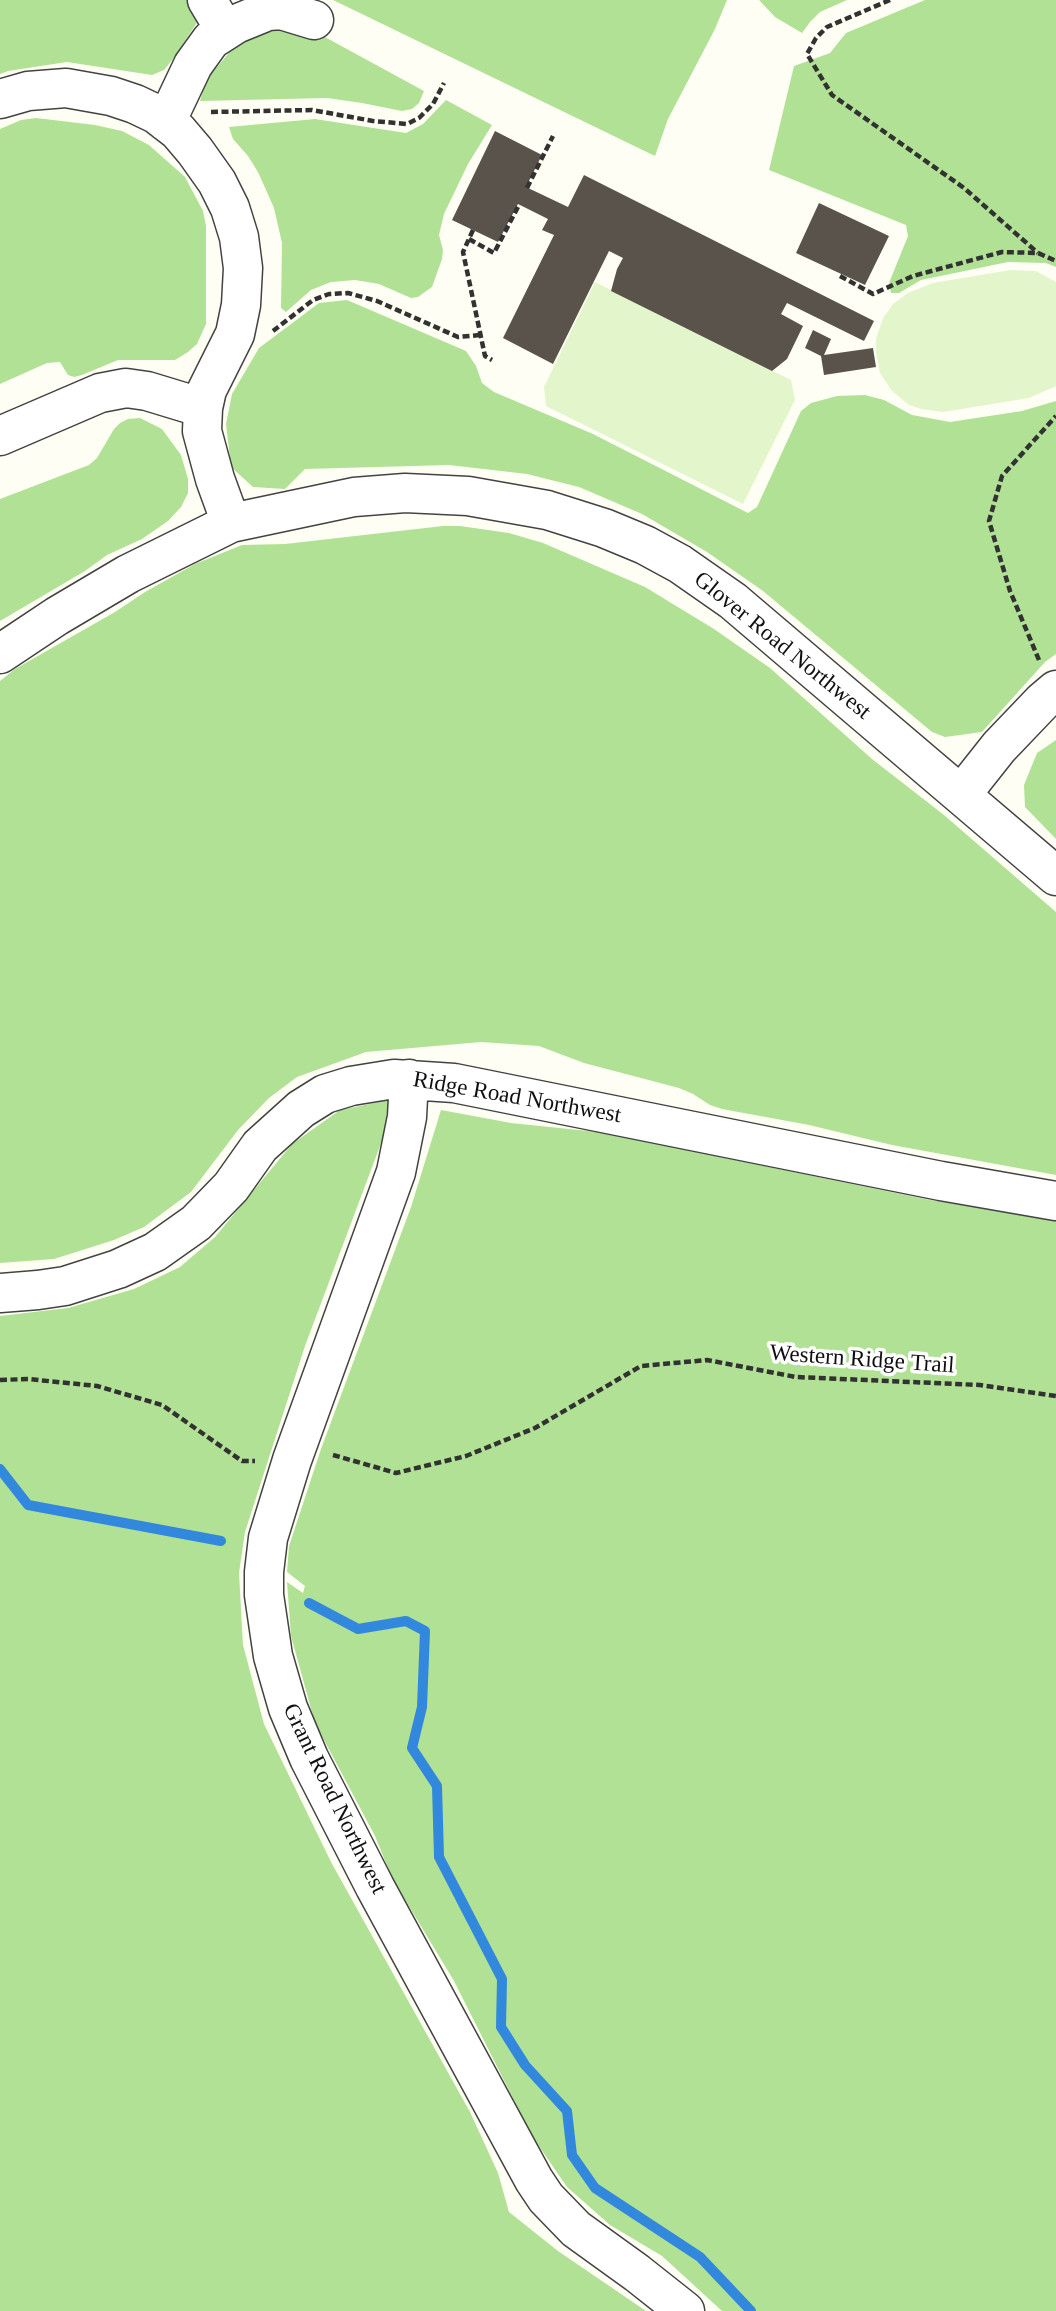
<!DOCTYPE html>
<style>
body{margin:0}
canvas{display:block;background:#fffef4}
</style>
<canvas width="1056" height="2311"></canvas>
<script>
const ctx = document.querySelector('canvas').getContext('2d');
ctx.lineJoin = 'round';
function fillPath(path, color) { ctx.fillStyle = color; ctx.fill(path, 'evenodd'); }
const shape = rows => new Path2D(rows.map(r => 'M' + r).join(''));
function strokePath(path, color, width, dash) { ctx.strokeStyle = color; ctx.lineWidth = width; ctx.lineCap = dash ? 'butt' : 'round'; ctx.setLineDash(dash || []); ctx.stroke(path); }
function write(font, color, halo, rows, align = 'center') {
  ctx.font = font + ' "Times New Roman",serif'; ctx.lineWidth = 7; ctx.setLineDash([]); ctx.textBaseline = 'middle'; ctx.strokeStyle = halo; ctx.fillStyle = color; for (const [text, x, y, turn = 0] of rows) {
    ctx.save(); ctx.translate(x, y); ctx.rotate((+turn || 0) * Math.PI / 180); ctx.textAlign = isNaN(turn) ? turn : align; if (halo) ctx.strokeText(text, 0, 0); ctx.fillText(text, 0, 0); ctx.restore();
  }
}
fillPath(shape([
 [0,0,187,0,198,21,173,59,164,70,152,75,67,62,8,71,0,74],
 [333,0,727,0,715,29,668,119,655,156],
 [759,0,847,0,820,12,810,22,802,33,775,17],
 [925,0,1056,0,1056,267,1046,263,1008,262,921,280,899,293,891,293,889,283,908,236,906,225,769,170,794,66,830,53,846,33],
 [288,26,323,36,424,91,419,103,412,109,402,111,362,103,327,98,200,101,206,80,239,41,262,29],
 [446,100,492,125,468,164,444,214,439,235,443,250,442,259,432,287,418,297,411,298,379,284,355,280,331,282,311,290,286,312,281,308,282,243,274,208,258,172,248,156,233,139,229,127,315,119,406,133,423,124],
 [36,118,95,125,122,131,149,145,185,177,203,211,206,226,206,324,197,344,188,352,175,360,118,360,82,375,74,377,68,375,60,362,47,363,0,384,0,129,21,120],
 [347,300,466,351,476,366,482,383,494,392,593,434,748,513,757,507,801,411,811,403,837,396,865,395,884,400,912,415,950,422,1022,411,1056,401,1056,654,1045,662,982,732,945,737,932,732,763,591,707,552,642,514,579,487,527,474,449,465,305,469,285,489,253,487,231,467,226,424,232,394,259,348,319,303],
 [140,418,162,429,181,455,188,479,188,493,181,507,168,521,142,539,107,555,85,571,0,621,0,499,89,465,97,458,114,429,120,423,128,419],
 [443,526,460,526,509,533,543,543,645,587,714,629,770,668,872,759,944,815,1056,912,1056,1175,892,1145,809,1125,722,1109,710,1105,693,1094,679,1088,584,1063,539,1046,481,1042,366,1052,297,1077,269,1098,238,1130,191,1192,144,1227,114,1240,54,1259,0,1263,0,681,15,669,115,612,145,592,195,564,242,545,285,544],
 [1056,740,1056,839,1025,807,1024,785,1037,753],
 [389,1100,383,1138,305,1346,245,1532,239,1573,243,1645,264,1724,331,1862,470,2112,498,2173,509,2212,558,2251,646,2311,0,2311,0,1316,68,1308,134,1289,180,1267,215,1237,292,1144,340,1110],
 [441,1110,511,1123,598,1132,930,1200,1056,1220,1056,2311,722,2311,662,2256,610,2225,567,2187,532,2136,454,1981,392,1878,375,1836,315,1723,291,1636,287,1582,303,1593,305,1586,287,1572,289,1546,321,1449,411,1207]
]), '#b1e195');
fillPath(shape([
 [1011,270,1036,271,1056,282,1056,386,1029,398,943,412,921,409,909,405,892,391,880,373,876,352,876,339,883,318,893,304,908,293,933,283],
 [595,282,791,380,795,400,743,504,546,406,544,387]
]), '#e3f5cb');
strokePath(shape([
 [0,1469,28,1505,221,1541],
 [309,1603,358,1629,406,1621,425,1631,422,1707,412,1748,437,1786,439,1857,502,1979,501,2027,525,2065,567,2111,572,2155,595,2188,700,2257,751,2311]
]), '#3188dc', 10);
fillPath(shape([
 [495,131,542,155,526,187,568,207,584,175,874,321,864,341,787,303,781,314,803,326,787,359,772,371,611,291,617,269,623,258,609,251,553,364,503,338,554,235,542,230,548,219,518,204,498,242,452,220],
 [819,203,889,236,865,285,796,253],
 [813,330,831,339,824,355,873,348,876,367,824,375,821,356,805,348]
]), '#5a534b');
const minor = shape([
 [207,0,225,30],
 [0,99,28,91,66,88,111,96,135,104,156,114,178,131,195,151,217,182,230,208,239,237,243,268,241,305,235,334,207,390,203,408,202,431,215,479,231,523],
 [166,122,193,65,211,40,236,24,268,11,281,10,314,20],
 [0,436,100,393,126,388,147,391,203,408],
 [0,654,57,616,128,574,231,523,354,497,405,493,468,496,547,510,604,528,645,545,680,564,733,601,1056,876],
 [961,795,999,747,1043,701,1056,690],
 [409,1079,407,1117,396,1172,292,1460,268,1538,264,1572,264,1595,273,1656,288,1708,309,1758,375,1887,534,2180,546,2198,576,2229,637,2273,685,2311],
 [0,1293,38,1290,65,1286,118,1269,155,1252,196,1223,231,1187,260,1146,301,1109,325,1094,351,1086,394,1079,454,1083,941,1181,1056,1201]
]);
strokePath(minor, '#434343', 41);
strokePath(shape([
 [890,0,827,27,816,38,807,54,832,95,964,188,1038,253],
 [211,112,312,110,373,121,407,124,419,118,433,104,444,83],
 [527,188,553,136],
 [473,230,463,252,485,356,492,360],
 [469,239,494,253,519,205],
 [840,276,873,294,913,276,1002,252,1038,253,1056,261],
 [273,331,313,300,329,294,348,293,377,301,458,337,480,335],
 [1039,660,1010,591,989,521,1002,476,1056,416],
 [0,1380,28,1379,97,1386,162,1405,242,1461,255,1461],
 [333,1455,396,1473,466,1456,535,1428,641,1366,707,1360,796,1377,980,1385,1056,1396]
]), '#323232', 4.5, [7, 3.5]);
strokePath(minor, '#fff', 38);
write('23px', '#101010', '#fff', [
 ["Glover Road Northwest",782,646,39],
 ["Ridge Road Northwest",517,1098,10],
 ["Western Ridge Trail",862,1360,4],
 ["Grant Road Northwest",334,1799,64]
]);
</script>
